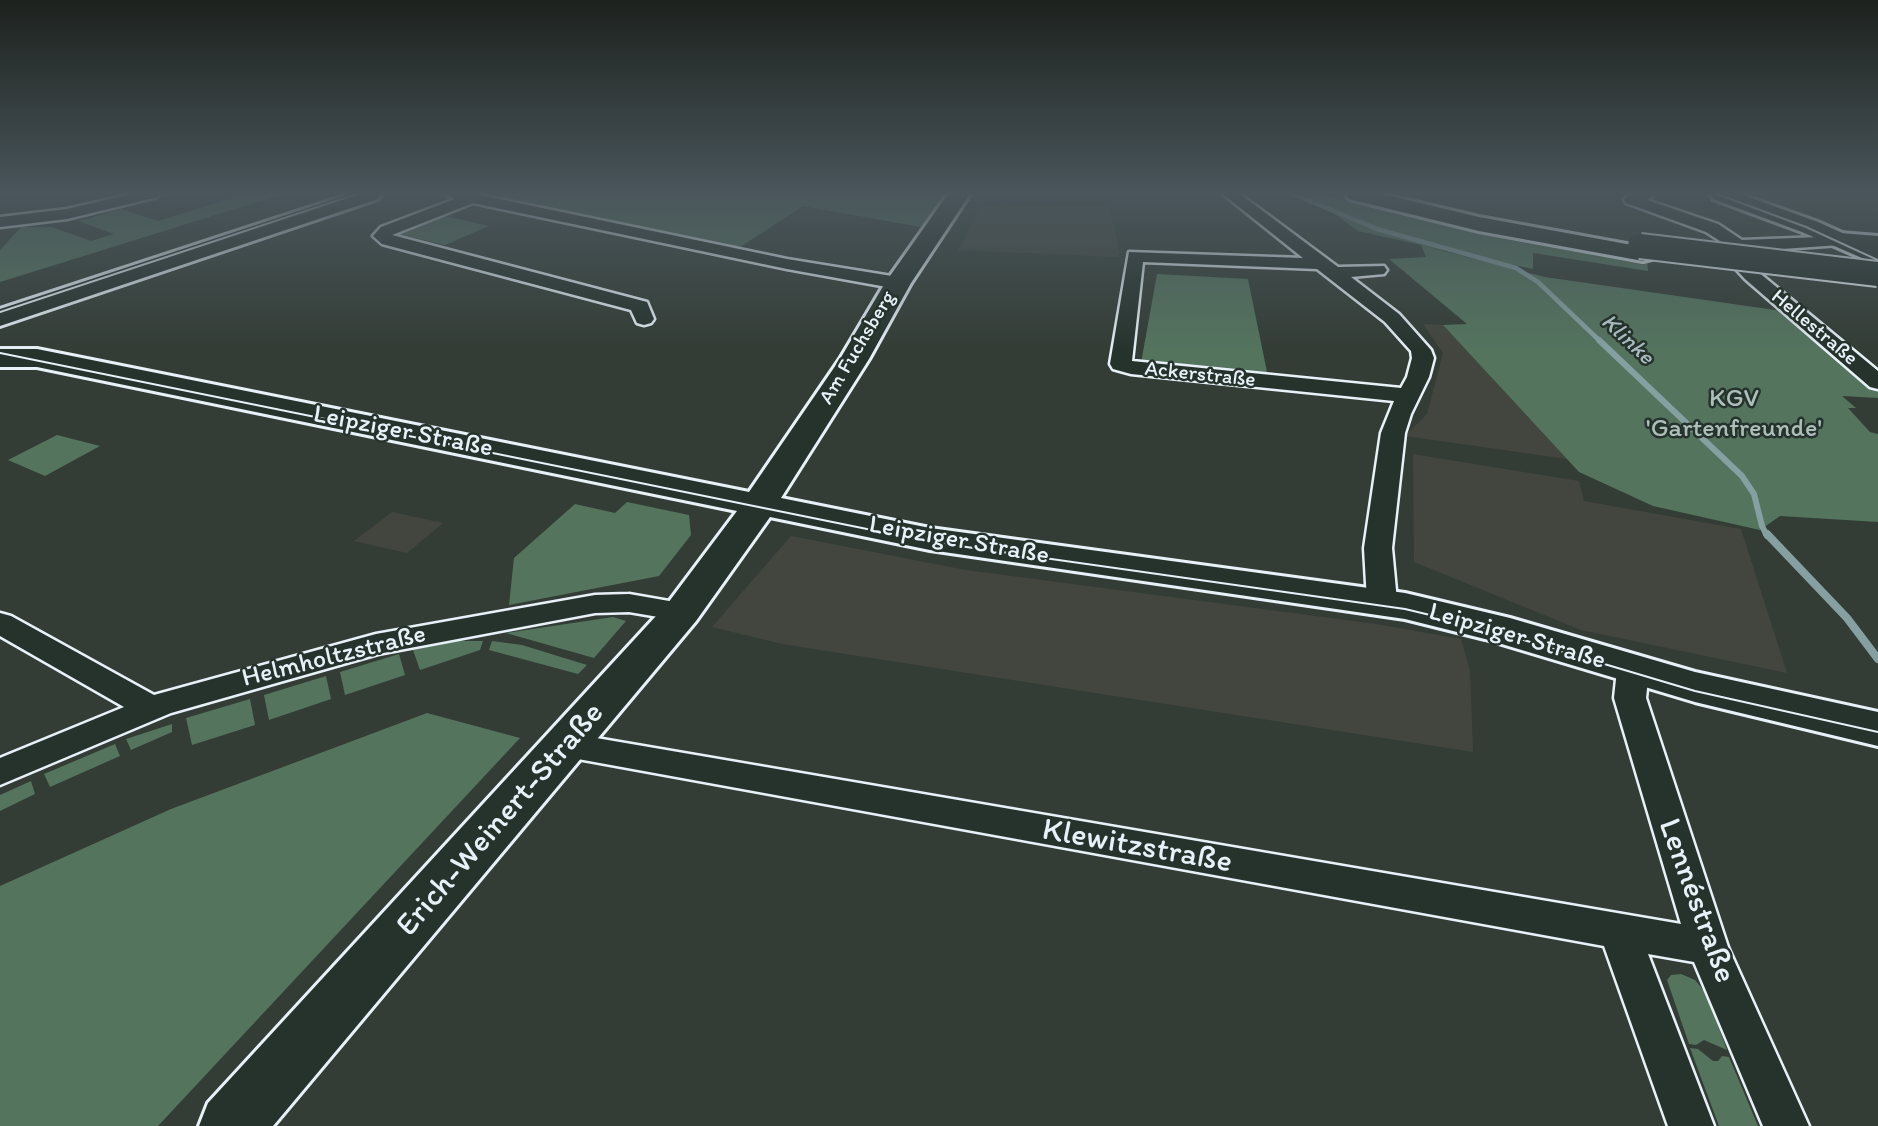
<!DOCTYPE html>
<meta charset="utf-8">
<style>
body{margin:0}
canvas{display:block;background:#333c35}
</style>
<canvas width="1878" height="1126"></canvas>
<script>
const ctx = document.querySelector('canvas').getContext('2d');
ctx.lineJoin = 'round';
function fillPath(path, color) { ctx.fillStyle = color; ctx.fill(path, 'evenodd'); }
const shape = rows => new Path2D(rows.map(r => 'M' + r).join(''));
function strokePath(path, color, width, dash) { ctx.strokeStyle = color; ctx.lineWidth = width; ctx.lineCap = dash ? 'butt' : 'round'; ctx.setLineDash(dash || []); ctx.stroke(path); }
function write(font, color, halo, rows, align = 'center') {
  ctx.font = font + ' Itim,sans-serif'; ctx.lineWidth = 5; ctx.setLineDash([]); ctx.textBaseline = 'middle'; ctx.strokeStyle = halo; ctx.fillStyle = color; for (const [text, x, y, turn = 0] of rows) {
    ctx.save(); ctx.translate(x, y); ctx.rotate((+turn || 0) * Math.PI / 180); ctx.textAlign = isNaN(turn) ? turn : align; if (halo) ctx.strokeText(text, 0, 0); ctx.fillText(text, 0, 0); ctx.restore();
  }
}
fillPath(shape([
 [1746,194,1878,194,1878,214,1870,209,1810,207,1792,210],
 [982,205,1109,206,1120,253,1118,257,958,250],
 [1423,324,1443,325,1567,459,1405,436,1427,414,1443,353],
 [1413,454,1579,481,1584,501,1741,529,1787,673,1581,630,1414,562],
 [392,512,443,523,407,553,354,541],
 [791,536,966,570,1376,624,1461,639,1470,671,1473,752,782,644,712,627]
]), '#43463e');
fillPath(shape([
 [233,194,283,194,0,282,0,250,21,227,51,227,91,241,114,234,79,221,121,209,158,221,239,196],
 [492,194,946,194,921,227,803,206,737,249,485,197],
 [1300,194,1323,194,1340,200,1346,196,1418,215,1647,260,1648,271,1533,253,1533,269,1428,247,1545,277,1782,311,1878,390,1878,398,1842,396,1856,408,1848,408,1870,432,1878,434,1878,522,1780,516,1760,530,1653,506,1579,472,1443,325,1467,324,1389,259,1426,257,1421,245,1358,231,1318,202],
 [463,204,469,205,445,216,489,226,445,245,403,235,393,239,390,234,395,231,403,233,441,217,440,215],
 [1157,274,1248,279,1268,377,1141,363],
 [57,435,100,446,45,476,8,460],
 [627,502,689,515,691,535,659,576,509,605,514,558,575,504,615,513],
 [613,617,626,621,594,658,506,633],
 [454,641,483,641,480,650,420,670,413,650],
 [492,641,522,645,587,665,578,674,489,650],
 [399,654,405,675,345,695,340,672],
 [326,676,331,699,269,720,264,695],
 [250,699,255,725,192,745,186,718],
 [427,713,520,738,158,1126,0,1126,0,886,171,809],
 [172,724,172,732,131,750,126,739],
 [115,744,120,756,50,787,44,774],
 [31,781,35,794,0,811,0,795],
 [1681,974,1695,980,1706,993,1727,1050,1704,1040,1696,1045,1689,1044,1667,980,1671,975],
 [1690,1048,1698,1049,1713,1061,1718,1061,1722,1056,1729,1057,1758,1126,1719,1126]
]), '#54745e');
strokePath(shape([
 [1293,194,1377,229,1516,268,1538,282,1601,342]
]), '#86a0a2', 4.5);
strokePath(shape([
 [1599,340,1742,476,1754,494,1762,526,1767,536]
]), '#86a0a2', 6);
strokePath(shape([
 [1767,534,1847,618,1878,659]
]), '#86a0a2', 8);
const street = shape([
 [132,194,159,194,157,197,67,219,0,227,0,217,67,209,132,194],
 [446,194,475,194,787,259,898,277,907,283,898,289,787,269,473,203,392,235,647,302,654,319,651,323,644,325,637,323,631,310,382,244,373,236,381,227,455,199,446,194],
 [1223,194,1240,194,1338,267,1384,266,1387,270,1384,274,1351,277,1399,314,1431,350,1434,358,1429,377,1411,414,1405,433,1392,548,1397,601,1392,608,1382,610,1372,608,1367,601,1364,548,1381,433,1394,401,1131,374,1113,369,1110,364,1129,252,1303,258,1223,194],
 [1143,262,1317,269,1385,322,1411,351,1412,358,1407,377,1401,388,1132,361,1143,262],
 [1634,194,1655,194,1647,200,1718,224,1742,240,1846,236,1849,240,1846,244,1840,245,1739,252,1757,271,1878,371,1878,389,1870,387,1745,279,1721,253,1726,245,1706,232,1626,203,1624,200,1626,197,1634,194],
 [629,594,692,605,697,612,692,619,682,621,629,612,595,613,378,654,171,713,0,785,0,758,124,707,0,636,0,613,11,616,154,695,376,634,595,595,629,594],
 [1633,659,1644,662,1649,670,1646,698,1728,947,1809,1126,1763,1126,1694,962,1648,954,1714,1126,1668,1126,1604,946,567,757,555,754,550,745,555,736,567,733,1681,924,1614,698,1617,670,1622,662,1633,659]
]);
const secondary = shape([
 [350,194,381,194,378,199,0,326,0,309,350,194],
 [948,194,970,194,911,283,869,359,781,498,930,528,1405,593,1510,618,1695,672,1878,712,1878,746,1695,702,1485,639,1405,619,930,550,770,517,696,621,273,1126,199,1126,208,1103,668,603,737,511,37,367,0,367,0,349,37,349,749,492,840,359,885,283,948,194],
 [1710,194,1740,194,1818,222,1878,249,1878,265,1802,232,1713,199,1710,194]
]);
const highway = shape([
 [1346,194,1382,194,1479,217,1643,247,1652,249,1655,254,1652,259,1643,261,1479,231,1349,199,1346,194],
 [1840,233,1878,236,1878,250,1832,245,1828,240,1832,235,1840,233]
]);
strokePath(street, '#e8f1f8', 5);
strokePath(secondary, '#e8f1f8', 6);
strokePath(highway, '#e8f1f8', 6);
fillPath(street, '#26332d');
fillPath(secondary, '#26332d');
fillPath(highway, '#26332d');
strokePath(shape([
 [1717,194,1806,227,1878,260],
 [0,312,357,194],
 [0,353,931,542,1405,609,1480,627,1695,691,1878,732]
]), '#e8f1f8', 2);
const highwayBridge = shape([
 [1640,246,1878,274]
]);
strokePath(highwayBridge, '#e8f1f8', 28, []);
strokePath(highwayBridge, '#26332d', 24);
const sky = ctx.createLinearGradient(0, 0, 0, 351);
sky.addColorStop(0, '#1c211d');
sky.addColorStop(0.55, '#4a565c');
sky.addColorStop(1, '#4a565c00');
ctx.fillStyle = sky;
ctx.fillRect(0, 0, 1878, 351);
write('21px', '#e8f1f8', '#26332d', [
 ["Hellestraße",1814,328,40],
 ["Am Fuchsberg",858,348,-59],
 ["Ackerstraße",1200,375,6]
]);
write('italic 23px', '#a7bbbe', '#26332d', [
 ["Klinke",1627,340,43]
]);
write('26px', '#adbfba', '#26332d', [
 ["KGV",1734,399],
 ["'Gartenfreunde'",1734,429]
]);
write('26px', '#e8f1f8', '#26332d', [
 ["Leipziger Straße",403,432,11],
 ["Leipziger Straße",959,541,10],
 ["Leipziger Straße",1517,637,16],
 ["Helmholtzstraße",334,657,-14]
]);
write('32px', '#e8f1f8', '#26332d', [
 ["Erich-Weinert-Straße",501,820,-49],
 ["Klewitzstraße",1137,847,10],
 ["Lennéstraße",1696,901,70]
]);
</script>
